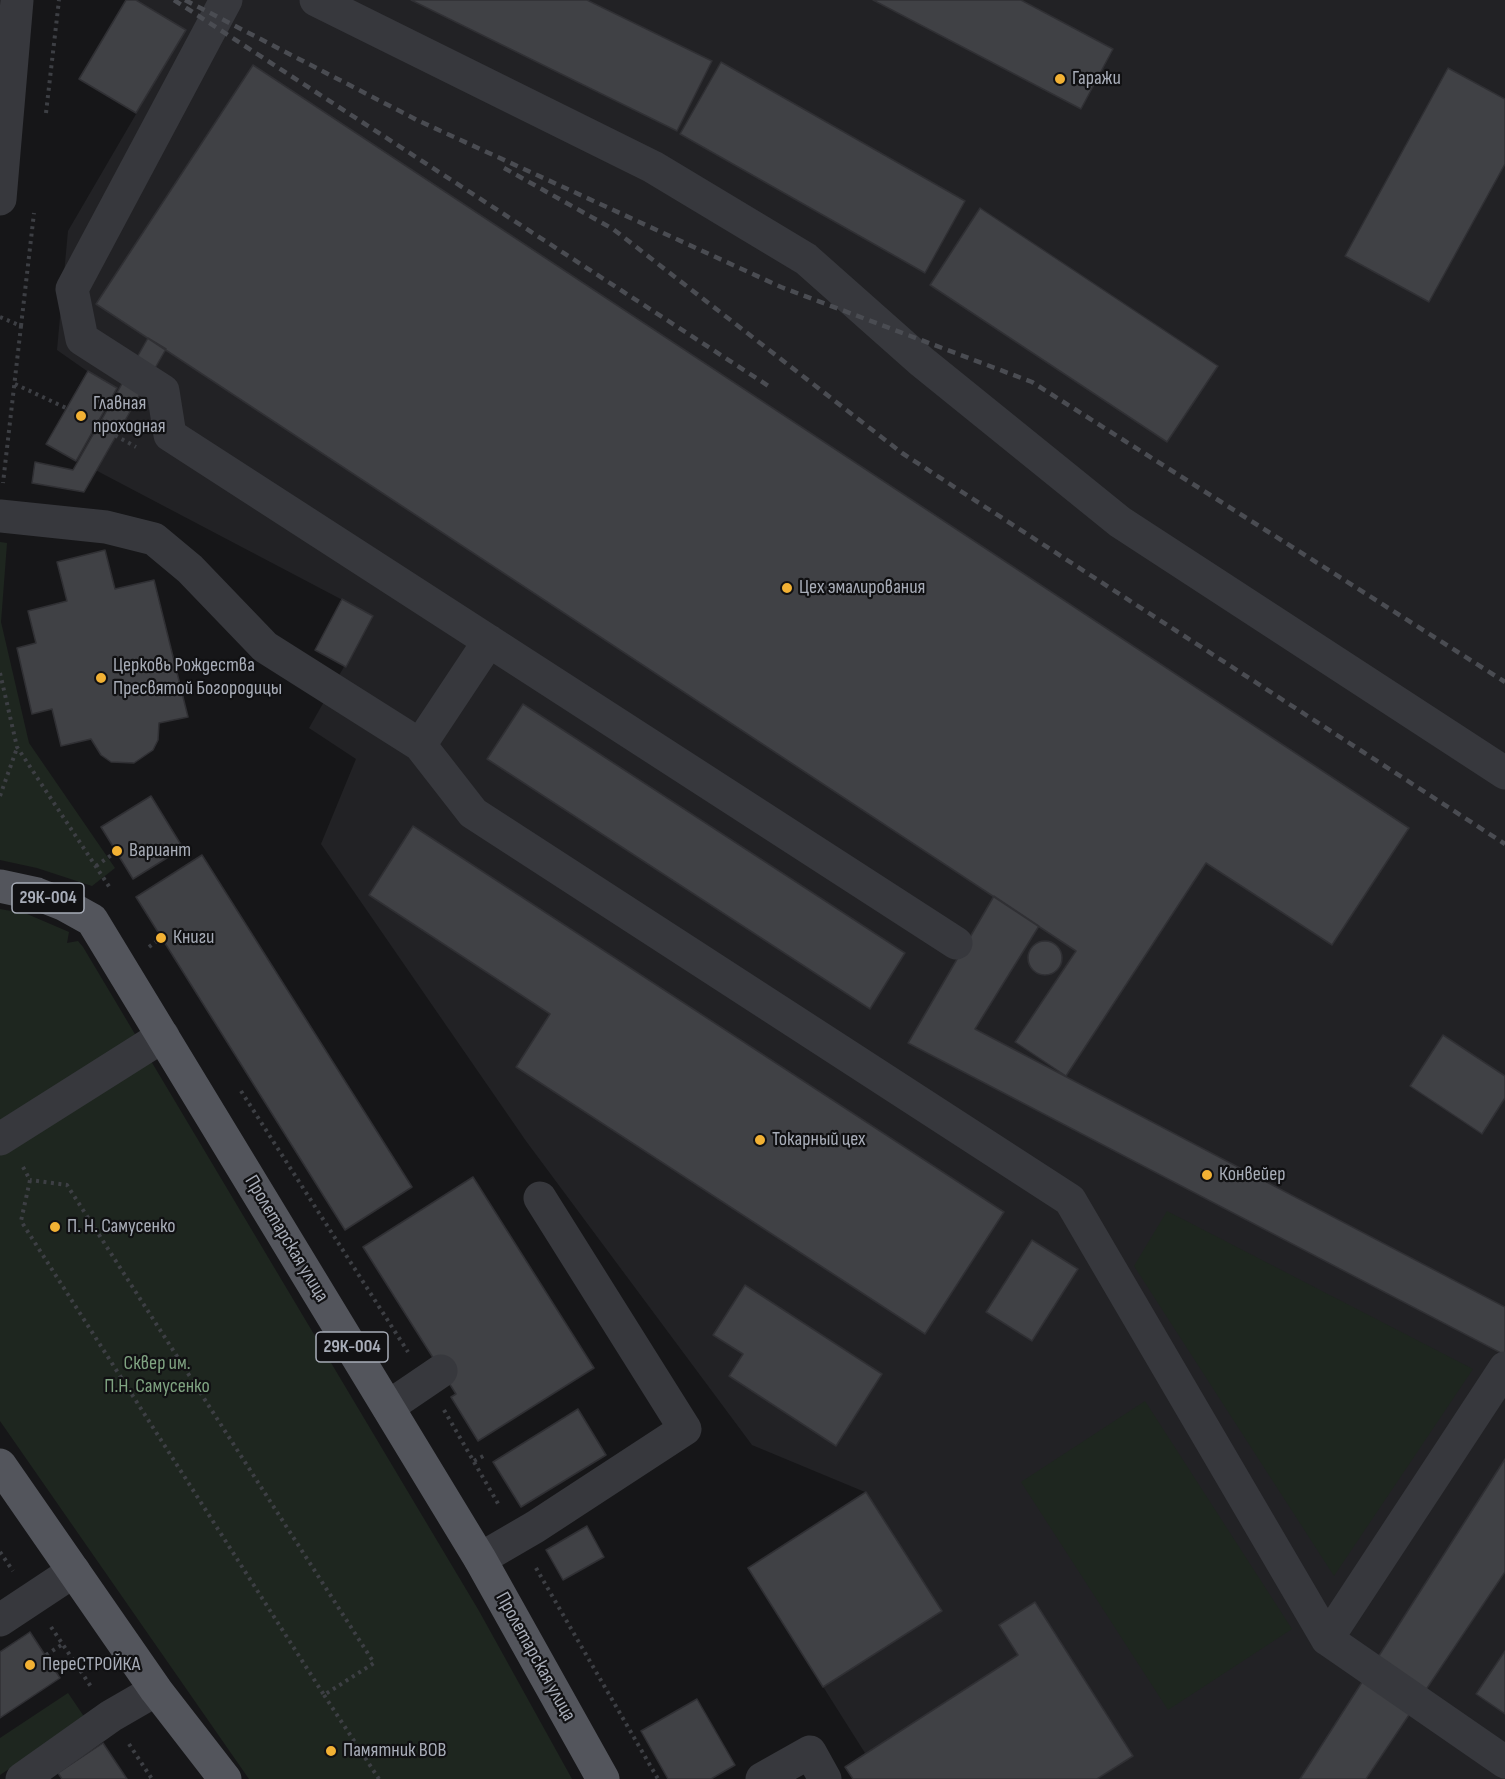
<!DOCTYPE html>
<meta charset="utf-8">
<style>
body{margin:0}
canvas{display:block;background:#161618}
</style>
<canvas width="1505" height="1779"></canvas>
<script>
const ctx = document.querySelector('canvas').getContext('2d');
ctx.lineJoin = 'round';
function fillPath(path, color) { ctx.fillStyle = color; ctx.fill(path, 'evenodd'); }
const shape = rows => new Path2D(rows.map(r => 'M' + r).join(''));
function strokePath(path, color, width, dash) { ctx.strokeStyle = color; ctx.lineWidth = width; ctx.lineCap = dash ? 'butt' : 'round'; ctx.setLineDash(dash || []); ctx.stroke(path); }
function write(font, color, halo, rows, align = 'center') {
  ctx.font = font + ' "Sofia Sans Condensed",sans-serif'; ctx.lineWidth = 4.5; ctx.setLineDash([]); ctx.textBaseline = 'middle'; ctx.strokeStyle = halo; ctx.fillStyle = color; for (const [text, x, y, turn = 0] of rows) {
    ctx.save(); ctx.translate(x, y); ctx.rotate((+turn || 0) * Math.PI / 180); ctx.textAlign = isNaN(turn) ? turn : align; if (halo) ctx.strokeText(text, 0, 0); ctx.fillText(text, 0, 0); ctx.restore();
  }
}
fillPath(shape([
 [136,0,1505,0,1505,1779,853,1779,845,1767,865,1753,748,1568,865,1492,752,1445,526,1141,321,844,356,759,309,728,373,616,46,444,87,371,57,350,68,231,185,30]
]), '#222225');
fillPath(shape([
 [0,542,7,543,1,622,29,743,115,868,92,886,37,868,0,860],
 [0,909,27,914,69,932,67,943,78,941,83,947,479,1611,572,1779,249,1779,0,1421],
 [1167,1211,1473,1369,1334,1576,1134,1266],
 [1145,1401,1292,1629,1168,1710,1021,1482],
 [68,1693,85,1718,0,1775,0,1738]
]), '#1e261f');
const building = shape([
 [126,0,136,0,186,30,136,113,79,79,126,0],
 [411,0,587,0,712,61,677,131,411,0],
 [873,0,1021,0,1113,49,1081,109,873,0],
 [721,62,965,201,925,273,680,134,721,62],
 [253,65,1409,828,1332,945,1206,863,1066,1076,1015,1042,1076,951,96,304,253,65],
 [1448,68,1505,99,1505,164,1429,302,1345,256,1448,68],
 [980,208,1218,366,1167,442,930,285,980,208],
 [148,338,166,349,84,492,32,483,35,462,73,470,148,338],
 [88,371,117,388,76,461,46,444,88,371],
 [105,550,115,589,154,580,188,717,159,723,158,740,153,750,134,763,111,762,101,755,91,739,61,746,52,709,32,714,17,648,36,643,28,611,67,601,57,562,105,550],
 [342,599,373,616,346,667,315,650,342,599],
 [523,704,905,953,870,1009,487,759,523,704],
 [151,796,183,848,133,879,101,827,151,796],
 [413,826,1004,1212,925,1334,516,1067,550,1014,369,895,413,826],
 [202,855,412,1187,345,1230,136,897,202,855],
 [994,896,1039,926,975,1029,1505,1307,1505,1355,908,1043,994,896],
 '1028 958a17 17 0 1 1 34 0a17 17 0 1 1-34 0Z',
 [1443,1035,1505,1076,1505,1098,1482,1134,1410,1086,1443,1035],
 [473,1177,594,1368,478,1441,451,1397,456,1394,363,1247,473,1177],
 [1032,1240,1078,1269,1032,1341,986,1312,1032,1240],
 [745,1285,882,1374,836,1446,729,1376,743,1354,713,1335,745,1285],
 [578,1409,606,1455,521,1507,493,1462,578,1409],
 [1505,1459,1505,1572,1366,1779,1300,1779,1505,1459],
 [866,1492,942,1611,823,1687,748,1568,866,1492],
 [587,1526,604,1557,563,1580,546,1550,587,1526],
 [1035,1602,1133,1756,1097,1779,853,1779,845,1767,1018,1655,999,1625,1035,1602],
 [30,1632,60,1678,0,1718,0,1652,30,1632],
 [1505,1651,1505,1714,1476,1694,1505,1651],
 [697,1699,735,1765,711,1779,668,1779,641,1731,697,1699],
 [103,1743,127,1779,62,1779,58,1773,103,1743]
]);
fillPath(building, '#404145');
strokePath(building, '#303034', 1.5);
strokePath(shape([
 [46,113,59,0],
 [0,317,21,326,3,483],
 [21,326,34,213],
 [15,384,66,408,136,447],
 [0,673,17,747,110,888],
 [0,796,17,748],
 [96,866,117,851],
 [149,947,161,938],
 [241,1091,408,1352],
 [23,1167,30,1180,21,1221,324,1695,374,1663,67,1185,30,1180],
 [444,1410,500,1507],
 [474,1461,487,1454],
 [0,1552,13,1571],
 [536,1568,658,1779],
 [51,1627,92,1688],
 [46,1655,63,1644],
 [324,1695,379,1779],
 [129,1744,152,1779]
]), '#3d3f44', 4, [3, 4.5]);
strokePath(shape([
 [226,0,72,289,82,339,163,391,170,435,956,943],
 [316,0,653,167,806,259,921,361,1120,522,1505,773],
 [0,199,17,0],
 [0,516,106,527,154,539,190,569,265,647,420,745,489,641],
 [420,745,473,813,1070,1200,1327,1639,1505,1368],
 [0,1139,163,1036],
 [388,1407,441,1371],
 [480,1559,535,1527,685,1429,540,1198],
 [0,1620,74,1571],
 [1327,1639,1505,1762],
 [22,1779,111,1716,156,1690],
 [762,1779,810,1752,825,1779]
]), '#37383d', 33);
strokePath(shape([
 [0,886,37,894,65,905,92,920,480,1559,603,1779],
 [0,1465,156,1690,225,1779]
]), '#53555c', 33);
strokePath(shape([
 [174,0,770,387],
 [185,0,417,120,781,287,1032,382,1505,682],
 [504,168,613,229,902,453,1505,844]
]), '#4a4c52', 4.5, [8, 6]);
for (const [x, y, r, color] of [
 [1060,79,6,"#f2b134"],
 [81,416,6,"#f2b134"],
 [787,588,6,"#f2b134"],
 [101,678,6,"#f2b134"],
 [117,851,6,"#f2b134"],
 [161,938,6,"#f2b134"],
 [760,1140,6,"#f2b134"],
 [1207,1175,6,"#f2b134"],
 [55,1227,6,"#f2b134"],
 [30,1665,6,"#f2b134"],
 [331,1751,6,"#f2b134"]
]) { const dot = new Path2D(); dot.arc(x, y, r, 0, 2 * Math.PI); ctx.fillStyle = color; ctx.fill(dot); strokePath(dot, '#111113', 2); }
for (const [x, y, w] of [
 [48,898,72],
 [352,1347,72]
]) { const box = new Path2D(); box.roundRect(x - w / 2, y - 15, w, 30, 4.5); ctx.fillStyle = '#111113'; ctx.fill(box); strokePath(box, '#a8adb8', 1.5); }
write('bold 18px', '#a8adb8', null, [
 ["29К-004",48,898],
 ["29К-004",352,1347]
]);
write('20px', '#a8adb8', '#111113', [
 ["Гаражи",1072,79],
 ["Главная",93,404],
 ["проходная",93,427],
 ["Цех эмалирования",799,588],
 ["Церковь Рождества",113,666],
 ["Пресвятой Богородицы",113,689],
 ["Вариант",129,851],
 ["Книги",173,938],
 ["Токарный цех",772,1140],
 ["Конвейер",1219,1175],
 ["П. Н. Самусенко",67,1227],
 ["ПереСТРОЙКА",42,1665],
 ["Памятник ВОВ",343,1751]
], 'left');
write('20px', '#a8adb8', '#111113', [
 ["Пролетарская улица",286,1239,59],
 ["Пролетарская улица",535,1657,61]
]);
write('20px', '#7fa381', '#111113', [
 ["Сквер им.",157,1364],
 ["П.Н. Самусенко",157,1387]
]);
</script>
